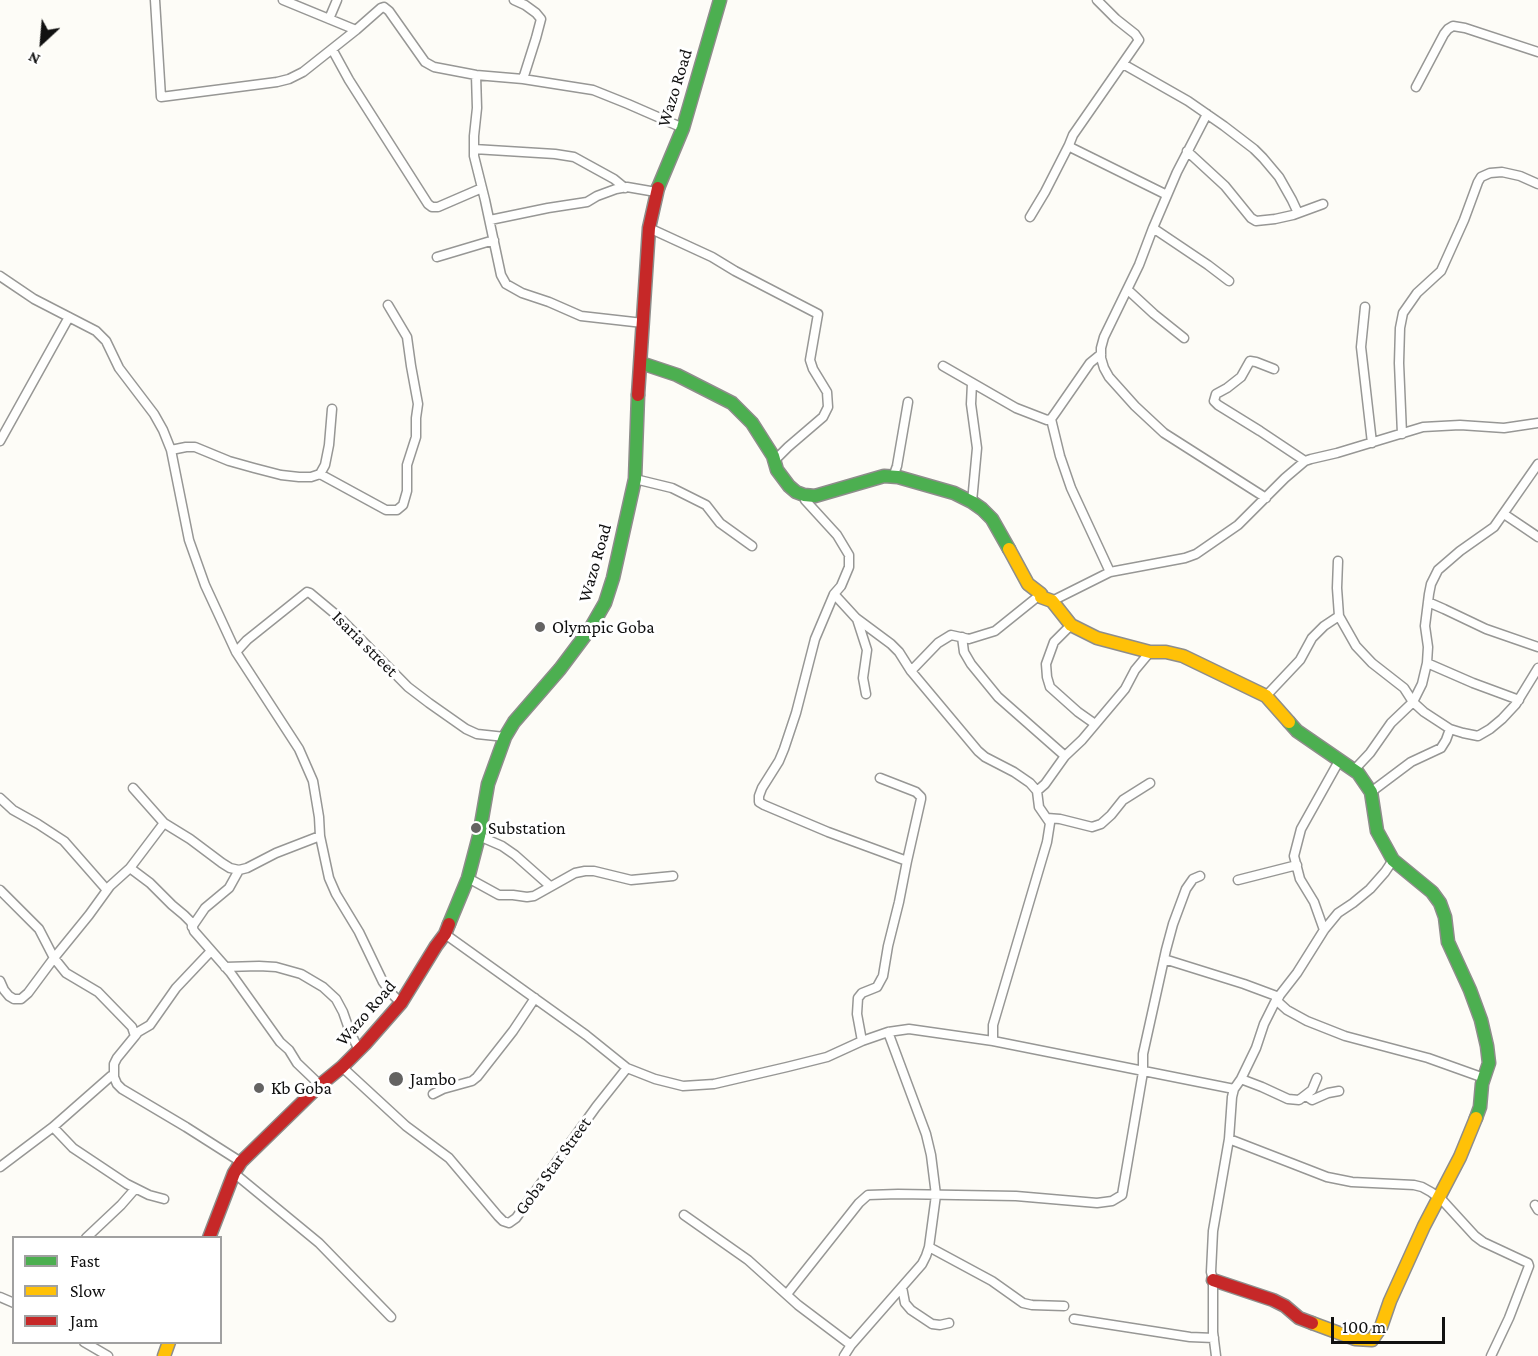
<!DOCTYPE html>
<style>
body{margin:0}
#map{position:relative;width:1538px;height:1356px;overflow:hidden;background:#fdfcf7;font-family:"Crimson Pro",serif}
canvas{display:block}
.legend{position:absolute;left:12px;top:1236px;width:210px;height:108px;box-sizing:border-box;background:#fff;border:2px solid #a0a0a0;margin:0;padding:8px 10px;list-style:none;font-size:18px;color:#111}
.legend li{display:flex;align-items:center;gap:12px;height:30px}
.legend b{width:30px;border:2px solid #a0a0a0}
.north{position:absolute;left:12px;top:12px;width:60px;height:60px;-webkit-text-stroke:4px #fff;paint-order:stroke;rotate:206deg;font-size:16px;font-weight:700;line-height:24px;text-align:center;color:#111}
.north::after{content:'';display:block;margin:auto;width:21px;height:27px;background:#111;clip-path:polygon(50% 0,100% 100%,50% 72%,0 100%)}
.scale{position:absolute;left:1331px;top:1317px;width:114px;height:27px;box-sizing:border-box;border:3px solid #111;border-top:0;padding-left:8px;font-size:18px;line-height:21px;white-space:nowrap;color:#111;-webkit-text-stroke:4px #fff;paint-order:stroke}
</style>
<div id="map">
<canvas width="1538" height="1356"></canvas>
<ul class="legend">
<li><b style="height:8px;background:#4caf50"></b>Fast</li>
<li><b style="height:8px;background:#ffc107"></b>Slow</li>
<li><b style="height:8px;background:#c62828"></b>Jam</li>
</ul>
<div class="north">N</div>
<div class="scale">100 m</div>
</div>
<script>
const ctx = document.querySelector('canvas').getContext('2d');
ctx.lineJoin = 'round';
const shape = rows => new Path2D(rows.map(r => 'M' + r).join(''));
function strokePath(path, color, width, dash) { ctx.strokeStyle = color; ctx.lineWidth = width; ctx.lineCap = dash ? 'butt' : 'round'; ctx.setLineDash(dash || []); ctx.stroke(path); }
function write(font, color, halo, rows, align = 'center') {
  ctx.font = font + ' "Crimson Pro",serif'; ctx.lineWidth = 6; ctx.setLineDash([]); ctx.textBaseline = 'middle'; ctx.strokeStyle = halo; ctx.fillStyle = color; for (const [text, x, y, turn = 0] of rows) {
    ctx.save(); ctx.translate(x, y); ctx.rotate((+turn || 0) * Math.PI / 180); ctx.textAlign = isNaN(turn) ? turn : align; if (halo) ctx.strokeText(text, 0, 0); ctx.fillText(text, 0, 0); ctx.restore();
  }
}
const street = shape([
 [155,0,161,97,277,82,289,79,303,72,356,30,381,8,384,7,389,11,425,62,434,67,476,75,523,79,593,90,628,104,683,128],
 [283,0,356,30],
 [514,0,525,5,536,13,541,19,536,38,523,79],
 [1097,0,1116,19,1135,34,1139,40,1073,135,1069,145,1072,148,1167,195],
 [329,19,337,0],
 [332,49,349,80,428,204,432,207,438,207,482,188],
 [1123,64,1188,101,1224,126,1254,149,1263,158,1279,177,1292,200,1298,213],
 [476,75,477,108,474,136,474,156,485,200,501,275,506,284,522,293,549,302,581,316,643,323],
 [1416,87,1444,34,1448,29,1453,26,1465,28,1538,52],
 [1207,114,1177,172,1153,228,1139,265,1104,337,1101,348,1101,358,1104,368,1109,377,1135,406,1164,433,1266,498],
 [474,149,555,154,574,157,614,179,625,188],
 [1187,151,1225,186,1251,218,1256,221,1275,219,1293,215,1323,204],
 [1030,217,1045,192,1069,145],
 [490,220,548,208,587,202,597,196,616,189,627,187,656,192],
 [649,228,712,257,735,271,818,314,810,360,813,369,827,392,828,407,823,417,788,447,774,461],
 [1153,228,1208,265,1229,281],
 [437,257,494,240],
 [0,276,34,299,96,331,106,341,119,368,154,414,163,430,171,450,189,540,205,585,236,652,299,749,313,781,319,817,320,836,329,878,336,894,359,932,383,982,391,993,401,1003],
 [1128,290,1154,314,1184,338],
 [1365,307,1361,347,1372,443],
 [943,366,1016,408,1047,420,1051,419,1056,412,1090,363,1101,354],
 [1274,369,1256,362,1250,361,1241,377,1227,388,1216,394,1214,401,1218,405,1260,431,1305,461],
 [972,383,971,404,977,448,972,502],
 [1051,419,1060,456,1071,488,1110,572],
 [1402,434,1399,363,1400,328,1403,313,1417,293,1441,271,1464,220,1478,182,1481,177,1490,173,1502,172,1520,176,1538,184],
 [0,441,69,317],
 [171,450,186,447,195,447,229,461,254,468,281,475,299,477,311,477,320,474,325,465,329,445,332,409],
 [320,474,386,510,397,510,403,505,407,491,407,465,416,437,416,418,418,404,411,366,407,337,388,305],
 [893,477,897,466,908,402],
 [635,479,672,488,706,505,720,523,752,546],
 [804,495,805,500,837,535,849,555,849,567,841,586,834,594,815,639,796,713,784,749,779,761,762,788,759,796,759,802,764,805,828,832,907,861,921,799,921,797,916,792,880,778],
 [1504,514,1538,537],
 [1338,561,1337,588,1339,616],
 [834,594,856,618,891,644,899,652,911,671,978,751,985,757,1014,772,1030,783,1037,791,1039,807,1050,823,1047,842,993,1025,993,1041],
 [1052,601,1110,572,1185,558,1196,554,1238,525,1285,478,1305,461,1311,459,1337,453,1423,427,1460,425,1504,428,1538,423],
 [1428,602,1444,609,1486,629,1538,647],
 [857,619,867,650,863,678,866,694],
 [1071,625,1054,642,1046,664,1047,677,1050,687,1078,712,1095,724],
 [962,637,964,652,971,664,998,697,1065,756],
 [236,652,247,640,307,592,310,593,340,618,408,687,429,703,466,729,477,734,505,737],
 [1427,663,1473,683,1519,700],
 [911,671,938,643,951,635,969,639,995,631,1041,594],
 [1266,696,1300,660,1312,638,1324,626,1339,616,1356,646,1372,663,1404,688,1413,702,1424,712,1450,729,1463,733,1478,736,1490,729,1502,719,1516,704,1538,668],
 [1354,770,1370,753,1391,723,1413,702,1422,684,1427,663,1428,647,1425,626,1429,594,1431,584,1438,570,1460,551,1494,527,1538,464],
 [133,788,164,823,190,839,222,863,230,868,239,870,247,868,276,853,320,836],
 [1037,791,1045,784,1065,756,1082,740,1125,689,1135,670,1150,652],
 [1371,792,1411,762,1441,748,1446,740,1450,729],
 [0,798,13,810,38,824,64,841,107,890],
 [1047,818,1060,819,1092,827,1101,824,1111,815,1123,800,1150,783],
 [479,836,502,846,515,855,550,886],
 [130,868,150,883,172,905,184,915,191,922,194,931,230,972,280,1042,289,1050,297,1063,320,1085],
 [468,878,499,895,513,895,527,897,534,896,575,873,585,871,594,871,631,880,673,876],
 [1238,880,1297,865],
 [0,890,39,929,54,958,66,973,98,992,132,1027,135,1036,117,1058,114,1064,114,1077,117,1084,122,1089,186,1127,241,1162],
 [192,927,205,908,229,888,239,870],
 [1324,930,1314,902,1300,879,1294,856,1301,829,1339,761],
 [445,934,586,1035,627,1068,655,1079,683,1086,714,1084,787,1067,827,1057,862,1041,888,1032,909,1029,993,1041,1234,1089],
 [1164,959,1244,984,1279,997],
 [225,967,259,966,276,967,301,974,323,987,336,999,343,1012,350,1032,359,1050],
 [0,981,4,990,9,996,14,999,21,999,28,993,54,958,89,915,110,886,130,868,164,823],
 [1276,1000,1287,1010,1307,1021,1345,1036,1428,1058,1484,1078],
 [135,1036,138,1032,150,1025,176,988,211,951],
 [862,1041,857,1014,858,998,862,993,877,987,883,976,888,946,899,902,907,861],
 [342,1067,406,1126,449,1158,498,1216,503,1221,509,1223,516,1218,596,1107,627,1068],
 [1241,1079,1262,1087,1288,1099,1299,1100,1312,1090,1317,1078],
 [433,1094,443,1089,472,1081,477,1077,513,1031,535,998],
 [1306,1096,1312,1100,1328,1093,1339,1091],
 [53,1127,73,1148,127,1184,149,1195,164,1199],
 [1229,1139,1327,1177,1352,1182,1414,1185,1422,1187,1431,1192,1443,1201,1475,1236,1483,1242,1528,1263,1529,1266,1509,1318,1491,1356],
 [0,1167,53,1127,111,1076,114,1077],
 [234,1173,319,1243,391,1317],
 [1535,1205,1538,1210],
 [684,1215,748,1260,798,1305,851,1345],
 [86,1238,121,1205,135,1189],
 [929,1247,992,1281,1023,1303,1032,1305,1064,1306],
 [902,1287,905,1303,911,1310,932,1324,940,1325,949,1323],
 [787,1294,859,1203,868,1195,898,1194,1016,1196,1097,1203,1112,1201,1122,1195,1143,1072,1143,1054,1166,950,1173,924,1186,889,1193,879,1200,876],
 [0,1297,14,1303],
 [1074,1319,1190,1337,1214,1338],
 [84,1342,108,1356],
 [844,1356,851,1345,922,1264,926,1256,929,1247,936,1195,931,1155,926,1134,888,1032],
 [1216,1356,1213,1332,1213,1280,1211,1272,1213,1231,1229,1139,1232,1097,1234,1089,1241,1079,1256,1048,1264,1024,1276,1000,1297,973,1324,930,1338,913,1353,903,1370,889,1385,872,1393,860]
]);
const fast = shape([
 [658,188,683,128,720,0],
 [641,363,677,375,732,403,752,423,773,456,777,470,789,486,796,492,804,495,815,496,884,476,898,477,954,493,972,502,982,509,992,519,1009,549],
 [1289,722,1297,731,1358,773,1371,792,1377,831,1393,860,1432,892,1440,903,1445,917,1448,942,1470,990,1481,1020,1487,1046,1489,1063,1482,1084,1480,1107,1476,1118],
 [449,924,468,878,479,836,488,784,505,737,514,722,560,669,590,629,605,603,613,578,635,479,638,395]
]);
const slow = shape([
 [1009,549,1028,584,1041,594,1041,597,1052,601,1071,625,1097,638,1150,652,1166,652,1183,656,1266,696,1289,722],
 [1312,1323,1355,1339,1372,1340,1381,1327,1390,1301,1424,1226,1460,1157,1476,1118],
 [164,1356,169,1342]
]);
const jam = shape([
 [638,395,649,228,658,188],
 [209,1238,234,1173,241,1162,320,1085,342,1067,365,1044,401,1003,436,946,445,934,449,924],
 [1213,1280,1273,1300,1285,1306,1299,1318,1312,1323]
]);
strokePath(street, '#979795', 11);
strokePath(fast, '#8e8d8b', 15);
strokePath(slow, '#8e8d8b', 15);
strokePath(jam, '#8e8d8b', 15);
strokePath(street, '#fffffe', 8);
strokePath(fast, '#4caf50', 12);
strokePath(slow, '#ffc107', 12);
strokePath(jam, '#c62828', 12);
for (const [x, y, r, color] of [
 [540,627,6,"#646362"],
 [476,828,6,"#646362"],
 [396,1079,8,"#646362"],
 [259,1088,6,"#646362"]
]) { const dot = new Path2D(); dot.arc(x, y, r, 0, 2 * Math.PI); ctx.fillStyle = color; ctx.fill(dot); strokePath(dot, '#fff', 2); }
write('18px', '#111', '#fff', [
 ["Wazo Road",675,88,-73],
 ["Wazo Road",595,563,-74],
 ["Isaria street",365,644,45],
 ["Wazo Road",366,1013,-49],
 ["Goba Star Street",553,1166,-54]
]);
write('18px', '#111', '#fff', [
 ["Olympic Goba",552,627],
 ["Substation",488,828],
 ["Jambo",410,1079],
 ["Kb Goba",271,1088]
], 'left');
</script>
